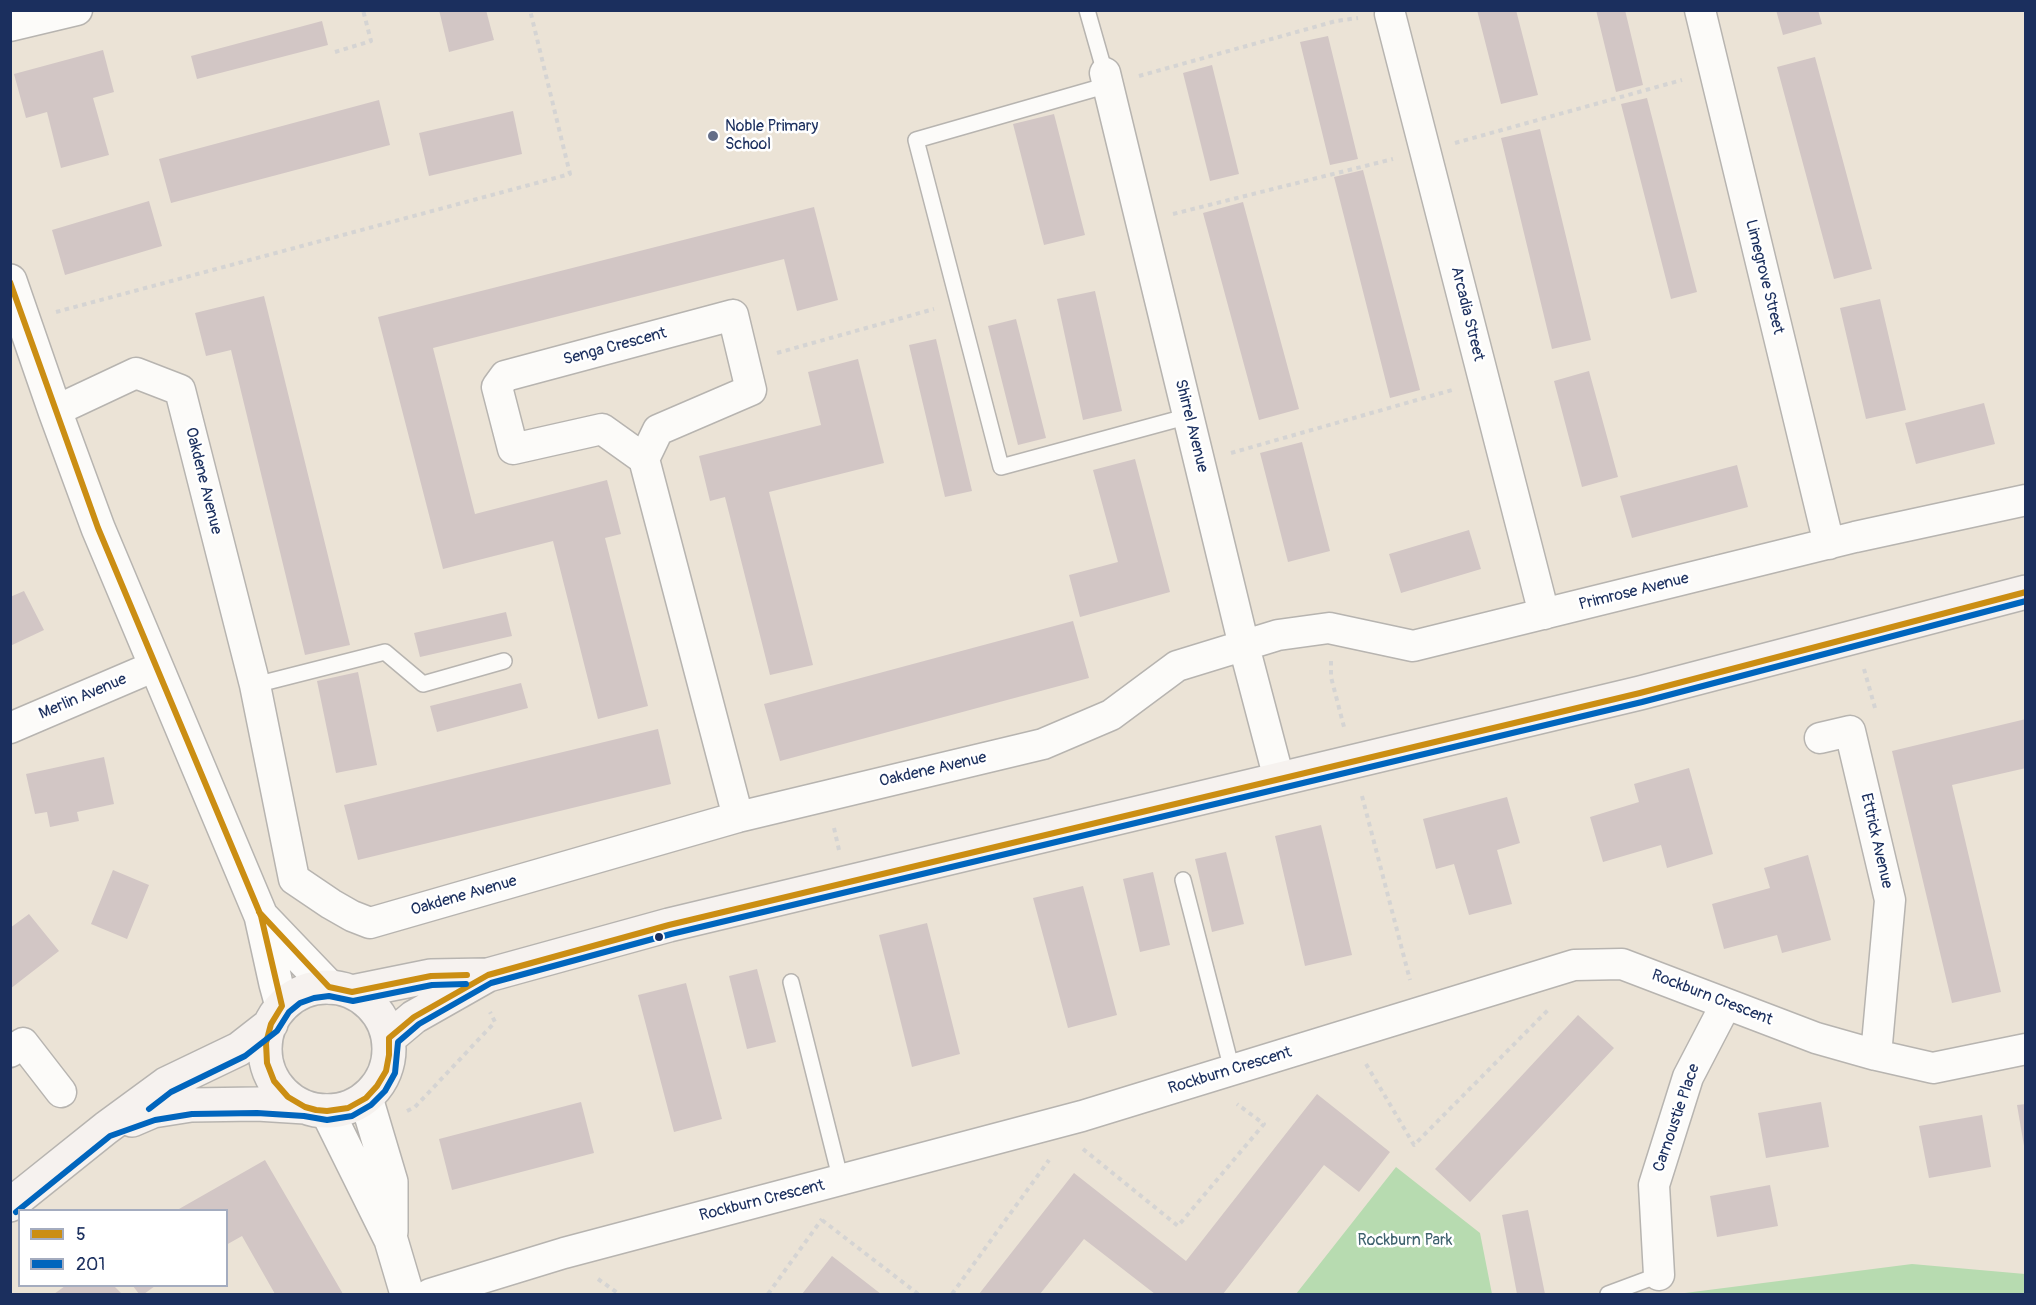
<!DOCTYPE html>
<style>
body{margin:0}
#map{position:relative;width:2036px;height:1305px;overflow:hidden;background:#ebe3d6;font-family:Pangolin,sans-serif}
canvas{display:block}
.frame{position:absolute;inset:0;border:12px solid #1b2f5e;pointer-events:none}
.legend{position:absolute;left:18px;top:1209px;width:210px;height:78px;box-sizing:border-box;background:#fff;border:2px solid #a4acbf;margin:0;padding:8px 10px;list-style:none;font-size:18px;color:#1b2f5e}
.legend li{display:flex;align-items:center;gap:12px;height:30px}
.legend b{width:30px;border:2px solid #a4acbf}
</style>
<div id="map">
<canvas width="2036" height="1305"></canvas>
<div class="frame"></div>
<ul class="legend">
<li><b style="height:8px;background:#cb8e13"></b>5</li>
<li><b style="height:8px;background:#0065bd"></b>201</li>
</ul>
</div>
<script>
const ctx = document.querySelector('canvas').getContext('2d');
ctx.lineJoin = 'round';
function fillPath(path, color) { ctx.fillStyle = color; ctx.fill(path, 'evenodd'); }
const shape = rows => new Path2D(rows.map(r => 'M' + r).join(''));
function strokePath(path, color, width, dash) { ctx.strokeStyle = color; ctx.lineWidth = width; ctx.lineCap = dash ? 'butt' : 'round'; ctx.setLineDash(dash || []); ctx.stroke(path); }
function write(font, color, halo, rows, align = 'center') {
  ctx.font = font + ' Pangolin,sans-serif'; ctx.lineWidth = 5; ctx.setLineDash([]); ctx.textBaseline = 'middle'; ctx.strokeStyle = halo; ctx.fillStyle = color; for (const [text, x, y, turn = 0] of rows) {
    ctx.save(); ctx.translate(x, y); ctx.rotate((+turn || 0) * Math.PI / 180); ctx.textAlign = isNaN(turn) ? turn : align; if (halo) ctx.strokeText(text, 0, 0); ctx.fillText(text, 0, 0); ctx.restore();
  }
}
fillPath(shape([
 [1396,1167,1480,1233,1492,1294,1296,1294],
 [1912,1264,2025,1274,2025,1294,1677,1294]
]), '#b7dbb0');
fillPath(shape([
 [439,10,486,10,494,40,449,52],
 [1477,10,1516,10,1538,95,1501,104],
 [1596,10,1625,10,1643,85,1616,92],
 [1776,10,1818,10,1822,24,1783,35],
 [322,21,328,45,197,79,191,56],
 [1328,36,1358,159,1330,165,1300,42],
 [103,50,114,92,93,98,109,155,61,168,47,112,26,118,14,74],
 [1815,57,1872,269,1834,279,1777,67],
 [1212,65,1239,174,1210,181,1183,73],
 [1647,98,1697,292,1671,299,1621,104],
 [379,100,390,145,171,203,159,159],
 [513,111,522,154,429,176,419,133],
 [1054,114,1085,235,1044,245,1013,124],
 [1540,129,1591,340,1552,349,1501,138],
 [1363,170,1420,390,1390,398,1334,177],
 [149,201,162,246,65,275,52,230],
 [1243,202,1299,409,1259,420,1203,213],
 [814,207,838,300,797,311,784,259,433,348,475,514,607,480,621,534,605,538,648,706,598,719,553,541,443,569,378,317],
 [1095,291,1122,411,1083,420,1057,299],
 [264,296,350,645,305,655,231,350,206,356,195,313],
 [1880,299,1906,410,1866,419,1840,308],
 [1016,319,1046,438,1018,445,988,326],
 [936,339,972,491,945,497,909,345],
 [858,359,884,463,769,492,813,665,770,675,725,497,710,501,699,456,821,425,808,372],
 [1589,371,1618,477,1582,487,1554,381],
 [1984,403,1995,444,1916,464,1905,423],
 [1302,442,1330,551,1288,562,1260,453],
 [1135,459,1170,592,1080,617,1069,575,1118,562,1093,470],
 [1737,465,1748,507,1632,538,1620,496],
 [1469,530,1481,569,1401,593,1389,554],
 [24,591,44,630,10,646,10,597],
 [506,612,512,636,420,657,414,633],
 [1073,621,1089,678,780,761,764,704],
 [358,672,377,765,336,773,317,681],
 [521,683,528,708,437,732,430,706],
 [2026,719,2026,768,1952,785,2001,992,1952,1003,1892,751],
 [658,729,671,784,358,860,344,805],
 [104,757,114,804,77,812,79,821,50,827,47,812,35,814,26,774],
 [1689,768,1713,854,1667,868,1661,845,1603,862,1590,817,1639,802,1634,784],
 [1507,797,1520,843,1497,850,1512,904,1469,915,1454,864,1436,869,1423,819],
 [1321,825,1352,955,1305,966,1275,836],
 [1226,852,1244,924,1212,932,1195,859],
 [1808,855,1831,940,1782,953,1777,935,1724,949,1712,904,1770,888,1764,868],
 [113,870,149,885,127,939,91,924],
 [1153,872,1170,945,1140,952,1123,879],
 [1083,886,1117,1015,1068,1028,1033,898],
 [29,914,59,951,10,989,10,928],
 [927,923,960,1054,912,1067,879,935],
 [757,969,776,1042,747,1049,729,976],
 [686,983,722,1119,674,1132,638,995],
 [1578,1015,1614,1048,1470,1202,1435,1169],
 [1317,1094,1390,1152,1359,1192,1324,1165,1223,1294,1155,1294,1084,1239,1040,1294,979,1294,1074,1173,1186,1261],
 [581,1102,594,1153,452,1190,439,1139],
 [1821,1102,1829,1147,1766,1158,1758,1113],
 [2026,1104,2026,1146,2024,1146,2017,1105],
 [1982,1115,1991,1167,1929,1178,1919,1126],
 [265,1160,343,1294,275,1294,242,1236,226,1245,226,1210,180,1210,179,1209],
 [1770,1185,1778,1226,1717,1237,1710,1196],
 [1528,1210,1545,1294,1517,1294,1502,1215],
 [832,1256,881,1294,802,1294],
 [65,1286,114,1286,122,1294,54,1294],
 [133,1286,155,1286,144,1294,139,1294]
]), '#d2c6c5');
const service = shape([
 [1087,10,1105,73],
 [1108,85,916,140,1001,467,1189,416],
 [255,685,385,652,423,684,504,661],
 [1183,880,1232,1070],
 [791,982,841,1181],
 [1608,1294,1659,1275]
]);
const minor = shape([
 [1700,10,1829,544],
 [1390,14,1544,614],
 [10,26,77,10],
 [1105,73,1244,646,1279,779],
 [733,315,751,390,658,430,644,459,602,429,513,449,497,387,505,376,733,315],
 [55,411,136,373,180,390,255,685,294,879,331,904,352,916,370,923,738,817,1043,744,1111,715,1177,666,1278,635,1329,628,1413,646,1855,537,2026,500],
 [644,459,738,817],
 [10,728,155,666],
 [1820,738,1850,731,1890,900,1876,1055],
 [10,1052,23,1043,61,1092],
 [1659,1275,1654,1185,1688,1077,1726,1004],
 [430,1294,564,1253,1082,1116,1574,965,1622,964,1816,1038,1876,1055,1933,1068,2026,1049]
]);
const tertiary = shape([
 [10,281,55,411,98,528,261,916,276,984,282,1006],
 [261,916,329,987],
 [366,1098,391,1182,391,1232],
 [327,1111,391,1240,407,1294]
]);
const secondary = shape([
 '265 1049a62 62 0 1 1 124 0a62 62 0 1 1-124 0Z',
 [352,992,431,976,486,975],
 [389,1038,414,1017,488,975,669,925,1640,693,2026,592],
 [132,1120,153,1111,191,1105,257,1104,305,1107],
 [10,1205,106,1128,166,1084,239,1049,271,1024]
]);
strokePath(service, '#b7b4b0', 18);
strokePath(minor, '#b7b4b0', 33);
strokePath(tertiary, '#b7b4b0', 36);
strokePath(secondary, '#b7b4b0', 36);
strokePath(shape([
 [335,52,371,41,363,10],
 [1139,76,1336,21,1358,18],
 [1455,143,1682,80],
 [1173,214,1393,159],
 [56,312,570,174,530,10],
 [777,353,934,309],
 [1231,453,1452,390],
 [1331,661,1331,677,1344,727],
 [1864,669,1875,708],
 [1362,796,1410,980],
 [834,828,839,850],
 [1366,1064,1414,1145,1548,1010],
 [407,1111,415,1107,495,1022,490,1012],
 [1083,1149,1178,1226,1264,1124,1237,1104],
 [822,1220,918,1294],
 [598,1279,619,1294],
 [768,1294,822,1219],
 [952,1294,1049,1160]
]), '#d5d4d3', 4, [4.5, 4.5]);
strokePath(service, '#fcfbf9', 15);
strokePath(minor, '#fcfbf9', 30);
strokePath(tertiary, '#fcfbf9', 33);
strokePath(secondary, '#f6f2ef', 33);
strokePath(shape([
 [10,282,98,528,261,916,282,1006,271,1024,266,1043,267,1063,274,1081,288,1097,305,1107,316,1110,327,1111,348,1108,366,1098,377,1086,386,1071,389,1055,389,1038,414,1017,488,975,669,925,1640,693,2026,592],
 [259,912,329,987,352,992,431,976,467,975]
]), '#cb8e13', 6);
strokePath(shape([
 [149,1109,171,1092,245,1056,277,1031,289,1012,300,1003,314,998,329,996,353,1001,432,985,466,984],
 [16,1212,110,1136,155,1120,192,1114,257,1113,304,1116,327,1120,352,1116,371,1105,385,1091,395,1073,398,1042,419,1024,491,983,671,934,1642,702,2026,601]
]), '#0065bd', 6);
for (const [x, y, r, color] of [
 [713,136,6,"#646e88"],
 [659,937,5,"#1b2f5e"]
]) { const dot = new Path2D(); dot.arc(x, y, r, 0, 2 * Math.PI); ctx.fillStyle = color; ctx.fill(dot); strokePath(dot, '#fff', 2); }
write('16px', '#1b2f5e', '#fff', [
 ["Noble Primary",725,127],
 ["School",725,145]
], 'left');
write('16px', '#1b2f5e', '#fff', [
 ["Limegrove Street",1764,277,76],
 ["Arcadia Street",1467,314,76],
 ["Senga Crescent",615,347,-15],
 ["Shirrel Avenue",1191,426,76],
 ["Oakdene Avenue",203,481,76],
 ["Primrose Avenue",1634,592,-14],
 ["Merlin Avenue",83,697,-23],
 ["Oakdene Avenue",933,770,-13],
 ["Ettrick Avenue",1876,841,77],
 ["Oakdene Avenue",464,896,-16],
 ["Rockburn Crescent",1712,998,21],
 ["Rockburn Crescent",1230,1071,-17],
 ["Carnoustie Place",1677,1118,-71],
 ["Rockburn Crescent",762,1201,-14]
]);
write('16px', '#3d616d', '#fff', [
 ["Rockburn Park",1405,1241]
]);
</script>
